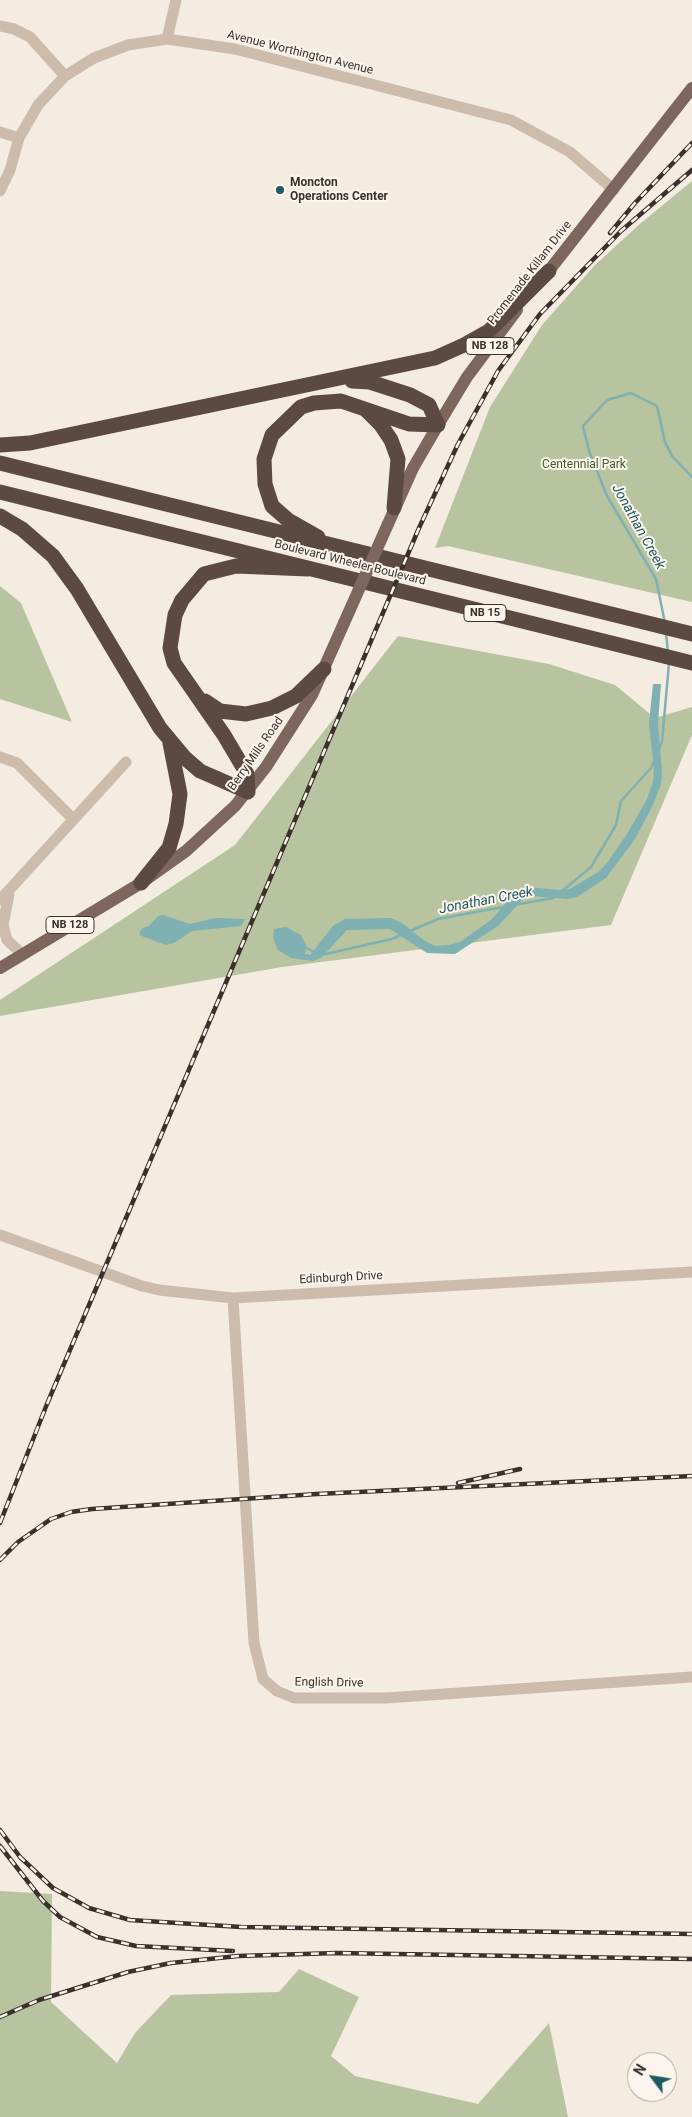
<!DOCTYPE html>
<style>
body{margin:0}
#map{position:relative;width:692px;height:2117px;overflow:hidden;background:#f4ebe1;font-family:Roboto,sans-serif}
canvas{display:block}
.north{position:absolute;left:627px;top:2052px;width:50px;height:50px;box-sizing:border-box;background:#fbf5ee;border:1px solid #aea6a0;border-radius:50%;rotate:301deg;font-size:14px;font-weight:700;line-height:20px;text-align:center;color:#3b302b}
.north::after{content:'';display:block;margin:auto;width:18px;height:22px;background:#1f5a5e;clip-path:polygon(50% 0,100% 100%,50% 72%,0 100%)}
</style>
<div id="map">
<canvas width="692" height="2117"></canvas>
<div class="north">N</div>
</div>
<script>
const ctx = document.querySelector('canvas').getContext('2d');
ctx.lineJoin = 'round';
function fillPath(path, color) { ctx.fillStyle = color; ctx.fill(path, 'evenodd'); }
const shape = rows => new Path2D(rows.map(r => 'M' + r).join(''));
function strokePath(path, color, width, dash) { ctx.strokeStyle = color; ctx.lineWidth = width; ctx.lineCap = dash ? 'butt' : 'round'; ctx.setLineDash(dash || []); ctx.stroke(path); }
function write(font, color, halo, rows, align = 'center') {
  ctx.font = font + ' Roboto,sans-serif'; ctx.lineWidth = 4; ctx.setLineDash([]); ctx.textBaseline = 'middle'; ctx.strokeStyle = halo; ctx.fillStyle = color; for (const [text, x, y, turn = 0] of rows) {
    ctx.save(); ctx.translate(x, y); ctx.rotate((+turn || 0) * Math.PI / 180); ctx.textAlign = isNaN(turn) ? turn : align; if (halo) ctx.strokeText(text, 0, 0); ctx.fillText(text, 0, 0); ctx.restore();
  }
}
fillPath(shape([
 [692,181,692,602,448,546,435,548,490,407,542,325,595,265,641,223],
 [0,586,21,603,72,722,0,699],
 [398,636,549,664,615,685,655,718,692,707,692,735,611,925,282,967,0,1016,0,1000,235,845],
 [0,1891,52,1894,51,2002,117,2063,135,2033,171,1995,279,1992,299,1969,359,1997,331,2056,355,2076,478,2104,549,2023,568,2117,0,2117]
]), '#b8c4a0');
fillPath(shape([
 [653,684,661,684,658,723,662,772,661,784,653,805,635,839,606,878,577,897,567,899,531,896,524,898,498,926,455,954,427,953,390,929,347,930,322,957,313,961,291,958,278,950,273,938,274,929,286,927,301,935,306,945,305,954,310,955,333,926,345,919,391,918,402,923,425,941,435,946,449,945,460,942,491,920,515,892,529,887,558,890,570,889,598,872,607,863,627,834,646,801,653,782,654,770,649,723],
 [163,915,190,924,216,918,245,919,241,926,192,931,174,943,166,945,139,935,142,928,149,926,158,916]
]), '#7fb0b2');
strokePath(shape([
 [665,623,656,579,607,496,589,451,583,426,607,400,631,393,657,406,665,442,672,456,692,477],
 [666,633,668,653],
 [659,749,662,742,669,663],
 [561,892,591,867,616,825,621,801,651,768,655,759],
 [514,905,553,898],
 [410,931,438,919,503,907],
 [303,946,316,953],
 [321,955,392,939,403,934]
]), '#7fb0b2', 2.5);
strokePath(shape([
 [0,26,14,29,30,37,65,76],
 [167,39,176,0],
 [0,132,19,138],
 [0,191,10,170,19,138,38,105,65,76,94,58,128,45,167,39,235,49,511,120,570,152,614,190],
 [0,757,17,763,73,819],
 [9,894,3,925,7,940,22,954],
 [0,900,126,762],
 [0,1235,142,1286,159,1290,233,1298,692,1272],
 [233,1298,254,1643,263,1679,277,1691,294,1698,386,1698,692,1677]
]), '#cdbbac', 11);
strokePath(shape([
 [544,277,692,88],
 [388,524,413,468,438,425,467,377,517,310],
 [0,968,141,883,186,851,235,806,266,767,312,695,344,623]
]), '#7d675c', 12);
strokePath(shape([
 [367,411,381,425,391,440,398,459,394,508],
 [0,445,30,443,435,358,464,345,489,331,549,271],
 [0,463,692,634],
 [0,492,692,663],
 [0,516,22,529,53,556,77,589,160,728,185,758,200,771,248,792,247,774,224,735,174,663,170,648,175,615,182,600,204,574,236,566,308,569],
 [318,537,288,520,272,506,265,484,264,459,272,435,301,407,314,403,341,401,409,424,438,425,429,405,410,395,370,382,352,381],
 [205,701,220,711,246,714,272,708,296,696,324,669],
 [141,883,169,848,176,824,180,794,170,743]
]), '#5c4a42', 15);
const rail = shape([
 [610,233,635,203,692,143],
 [458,1483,520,1469],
 [0,1523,47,1404,419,528,458,444,498,371,540,314,621,231,692,170],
 [0,1560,18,1542,51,1519,71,1512,92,1509,317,1494,692,1476],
 [0,1830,20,1857,53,1888,89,1908,130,1920,241,1927,692,1934],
 [0,1846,43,1901,60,1917,97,1937,136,1946,233,1951],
 [0,2017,39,2000,128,1972,171,1963,238,1956,337,1953,692,1959]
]);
strokePath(rail, '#3b302b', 4.5);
strokePath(rail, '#fbf5ee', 2.5, [8]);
strokePath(shape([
 [344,623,388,524]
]), '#7d675c', 12);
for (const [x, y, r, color] of [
 [280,190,5,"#1f5a5e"]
]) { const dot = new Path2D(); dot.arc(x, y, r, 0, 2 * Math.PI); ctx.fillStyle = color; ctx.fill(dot); strokePath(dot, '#fbf5ee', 2); }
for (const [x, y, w] of [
 [490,346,48],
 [485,613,42],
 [70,925,48]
]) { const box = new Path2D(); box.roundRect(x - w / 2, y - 8.5, w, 17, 4); ctx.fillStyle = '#fbf5ee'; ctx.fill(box); strokePath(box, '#3b302b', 1); }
write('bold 11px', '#3b302b', null, [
 ["NB 128",490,346],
 ["NB 15",485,613],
 ["NB 128",70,925]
]);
write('12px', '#3b302b', '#fbf5ee', [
 ["Avenue Worthington Avenue",300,53,14],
 ["Promenade Killam Drive",530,273,-52],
 ["Boulevard Wheeler Boulevard",350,563,14],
 ["Berry Mills Road",256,754,-55],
 ["Edinburgh Drive",341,1278,-3],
 ["English Drive",329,1683,1]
]);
write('bold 12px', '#3b302b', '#fbf5ee', [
 ["Moncton",290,183],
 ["Operations Center",290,197]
], 'left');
write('12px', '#4a5a2e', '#fbf5ee', [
 ["Centennial Park",584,465]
]);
write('italic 14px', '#1f5a5e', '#fbf5ee', [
 ["Jonathan Creek",638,527,61],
 ["Jonathan Creek",486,901,-11]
]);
</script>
